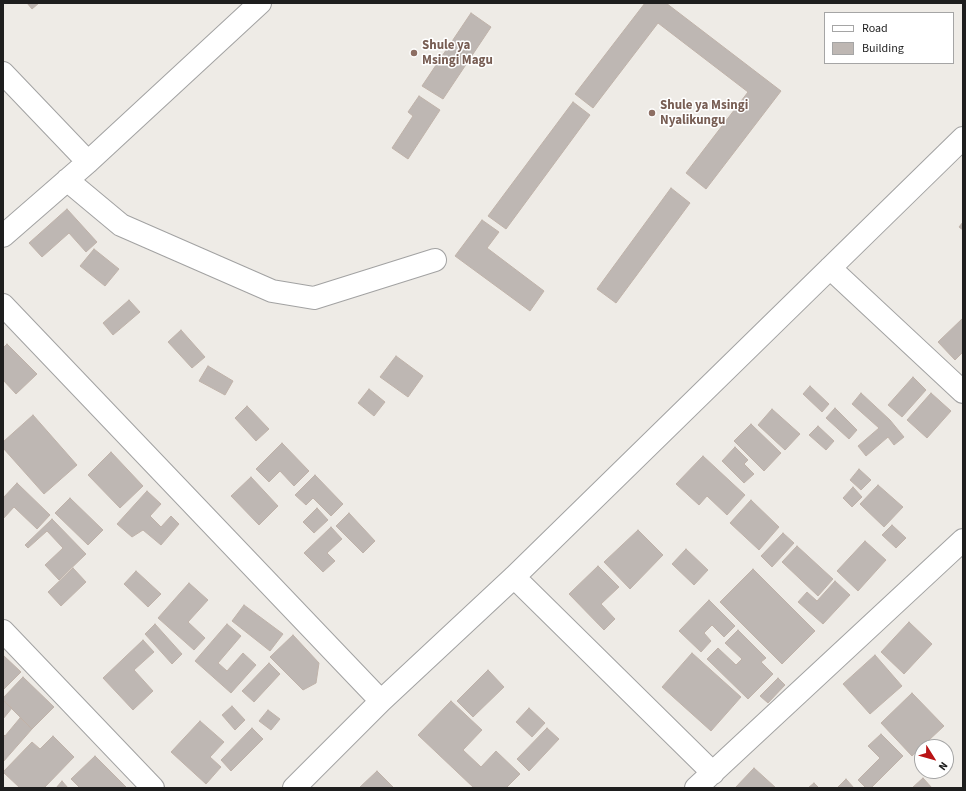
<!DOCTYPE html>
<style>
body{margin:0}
#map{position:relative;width:966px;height:791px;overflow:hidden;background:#eeebe6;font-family:"Source Sans 3",sans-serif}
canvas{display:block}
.frame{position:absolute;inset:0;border:4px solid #1e1e1e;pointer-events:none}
.legend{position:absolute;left:824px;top:12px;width:130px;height:52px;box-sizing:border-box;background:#fff;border:1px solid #a5a5a5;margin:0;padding:5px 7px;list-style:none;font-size:12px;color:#1e1e1e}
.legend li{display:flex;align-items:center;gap:8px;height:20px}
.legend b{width:20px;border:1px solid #a5a5a5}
.north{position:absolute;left:914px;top:739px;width:40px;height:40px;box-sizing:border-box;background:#fff;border:1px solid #a5a5a5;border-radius:50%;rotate:127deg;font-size:11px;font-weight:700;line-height:16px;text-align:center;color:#1e1e1e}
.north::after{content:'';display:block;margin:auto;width:14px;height:18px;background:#b91416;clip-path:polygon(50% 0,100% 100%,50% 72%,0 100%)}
</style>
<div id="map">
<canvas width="966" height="791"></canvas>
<div class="frame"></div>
<ul class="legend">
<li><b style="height:5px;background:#fff"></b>Road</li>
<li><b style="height:11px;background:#beb7b3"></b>Building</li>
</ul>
<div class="north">N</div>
</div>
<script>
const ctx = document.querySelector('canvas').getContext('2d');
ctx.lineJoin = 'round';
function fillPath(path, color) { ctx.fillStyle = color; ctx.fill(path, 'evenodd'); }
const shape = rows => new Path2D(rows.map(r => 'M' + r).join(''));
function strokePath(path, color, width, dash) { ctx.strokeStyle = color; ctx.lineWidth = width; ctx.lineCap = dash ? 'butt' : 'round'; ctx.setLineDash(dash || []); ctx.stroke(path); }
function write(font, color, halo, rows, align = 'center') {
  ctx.font = font + ' "Source Sans 3",sans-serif'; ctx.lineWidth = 3; ctx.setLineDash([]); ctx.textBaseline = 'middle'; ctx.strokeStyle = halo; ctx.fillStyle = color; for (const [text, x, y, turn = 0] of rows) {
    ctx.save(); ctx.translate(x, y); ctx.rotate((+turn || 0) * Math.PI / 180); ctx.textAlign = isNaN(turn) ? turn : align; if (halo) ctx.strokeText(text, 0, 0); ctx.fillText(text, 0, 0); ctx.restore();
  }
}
const building = shape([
 [27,3,39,3,32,9,27,3],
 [645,3,666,3,781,91,706,189,686,173,748,92,658,23,593,108,575,94,645,3],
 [471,13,491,27,443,99,422,86,471,13],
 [419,96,440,110,408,159,392,148,413,116,408,112,419,96],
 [573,102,590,115,506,229,488,216,573,102],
 [671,188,690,203,616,303,597,289,671,188],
 [67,209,97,242,86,252,69,233,42,257,29,243,67,209],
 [482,220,499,232,487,248,544,291,530,311,455,256,482,220],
 [963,222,963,230,959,227,963,222],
 [94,249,119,269,105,286,80,266,94,249],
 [129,300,140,312,113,335,103,323,129,300],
 [963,318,963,352,955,360,938,342,963,318],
 [181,330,205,357,192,368,168,342,181,330],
 [7,344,37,374,16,394,3,380,3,348,7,344],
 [396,356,423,376,408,397,380,377,396,356],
 [208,366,233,381,225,395,199,381,208,366],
 [913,377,926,390,902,417,888,405,913,377],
 [810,386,829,404,822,412,803,394,810,386],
 [369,389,385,402,374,416,358,403,369,389],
 [861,393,890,420,904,437,894,445,888,437,866,456,858,446,879,428,852,404,861,393],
 [931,393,951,411,927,438,907,420,931,393],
 [247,406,269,429,256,441,235,418,247,406],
 [835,408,857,430,849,439,826,418,835,408],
 [772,409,800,434,785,450,758,425,772,409],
 [33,415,77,465,44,494,3,448,3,442,33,415],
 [751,424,781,453,764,471,734,441,751,424],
 [818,426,834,441,826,450,809,435,818,426],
 [282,443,309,471,294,486,280,471,269,482,256,469,282,443],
 [735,447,748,460,744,464,754,474,744,483,722,461,735,447],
 [111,452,143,486,120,508,88,475,111,452],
 [703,456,745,495,727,515,707,496,699,505,676,484,703,456],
 [859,469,871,480,861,490,850,480,859,469],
 [315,475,343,504,331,516,313,498,306,505,295,495,315,475],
 [251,477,278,506,259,525,231,496,251,477],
 [17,483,50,515,37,529,14,507,3,519,3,498,17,483],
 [878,485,903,507,884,527,860,504,878,485],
 [853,487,862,497,852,507,843,498,853,487],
 [147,491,161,504,150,516,161,527,171,516,179,524,161,545,143,530,132,537,117,524,147,491],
 [70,498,103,530,88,545,55,513,70,498],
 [751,500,779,527,759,550,730,523,751,500],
 [317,508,328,520,314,533,303,522,317,508],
 [349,513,375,541,363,553,336,526,349,513],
 [52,519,86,554,59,580,45,565,63,548,47,531,28,548,25,545,52,519],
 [892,525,906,538,896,548,882,535,892,525],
 [331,527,342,539,327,553,335,561,323,572,304,553,331,527],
 [638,530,663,555,630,589,604,562,638,530],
 [783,533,794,543,772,567,761,556,783,533],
 [865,541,886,560,858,591,837,571,865,541],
 [797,546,833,579,818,596,782,562,797,546],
 [686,549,708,570,694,585,672,564,686,549],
 [598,566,619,587,601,604,615,619,604,630,569,594,598,566],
 [73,568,86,582,61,606,48,592,73,568],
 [753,569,815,631,782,664,720,602,753,569],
 [136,571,161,594,148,607,124,584,136,571],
 [835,581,850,595,823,624,798,602,807,592,817,601,835,581],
 [189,583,208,600,188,622,205,638,194,650,158,618,189,583],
 [709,600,735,626,724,637,712,625,704,633,711,641,701,652,679,631,709,600],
 [244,605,283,634,270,651,232,621,244,605],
 [909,622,932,644,904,674,881,652,909,622],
 [155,624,182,654,172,664,145,634,155,624],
 [227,624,241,636,218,663,227,671,243,653,256,665,231,693,195,661,227,624],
 [738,630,766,658,761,662,773,674,748,699,707,659,718,648,736,665,742,659,725,643,738,630],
 [293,635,319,663,316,683,303,690,270,657,293,635],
 [143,640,154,652,134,670,153,691,133,710,103,678,143,640],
 [692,653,741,697,711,731,662,687,692,653],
 [3,655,21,672,3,690,3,655],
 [875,655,902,686,870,714,843,684,875,655],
 [269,663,280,674,254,702,242,691,269,663],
 [488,670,504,687,473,717,457,701,488,670],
 [23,677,54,707,32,729,3,700,3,698,23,677],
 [778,678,785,685,768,703,760,696,778,678],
 [912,693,944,726,912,756,881,723,912,693],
 [3,700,12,708,3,719,3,700],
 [451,701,482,730,463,750,481,767,496,751,520,774,506,788,474,788,418,735,451,701],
 [232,706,245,720,235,730,222,715,232,706],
 [529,708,545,723,532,737,516,722,529,708],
 [268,710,280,719,271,730,259,721,268,710],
 [20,718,32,729,3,762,3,734,5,736,20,718],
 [200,721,224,742,210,757,221,767,206,784,171,752,200,721],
 [252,728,263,739,231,771,221,760,252,728],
 [547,728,559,739,529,771,517,759,547,728],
 [881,734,903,756,871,788,866,788,858,780,880,758,868,746,881,734],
 [53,736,74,757,44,788,20,788,3,772,32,742,40,749,53,736],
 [95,756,127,788,80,788,71,779,95,756],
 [754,768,776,788,735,788,754,768],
 [377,771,394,788,359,788,377,771],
 [923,778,932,788,912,788,923,778],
 [846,779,854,788,837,788,846,779],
 [62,781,68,788,56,788,62,781],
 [814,783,819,788,808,788,814,783]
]);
fillPath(building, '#beb7b3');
strokePath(building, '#bfb2a9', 1);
const minor = shape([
 [3,73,88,162],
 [67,180,121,225,272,291,314,298,435,260],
 [3,236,88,162,260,3],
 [830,268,963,392],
 [3,305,381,701],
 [514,577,713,773],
 [3,631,153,788],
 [294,788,381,701,514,577,963,138],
 [696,788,963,540]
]);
strokePath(minor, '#a2a2a2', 24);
strokePath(minor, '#fff', 22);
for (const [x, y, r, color] of [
 [414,53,4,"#8d6e63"],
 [652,113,4,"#8d6e63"]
]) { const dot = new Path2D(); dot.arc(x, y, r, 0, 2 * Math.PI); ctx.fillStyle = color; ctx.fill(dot); strokePath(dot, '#fff', 1.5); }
write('bold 13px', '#785e54', '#fff', [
 ["Shule ya",422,46],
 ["Msingi Magu",422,61],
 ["Shule ya Msingi",660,106],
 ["Nyalikungu",660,121]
], 'left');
</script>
